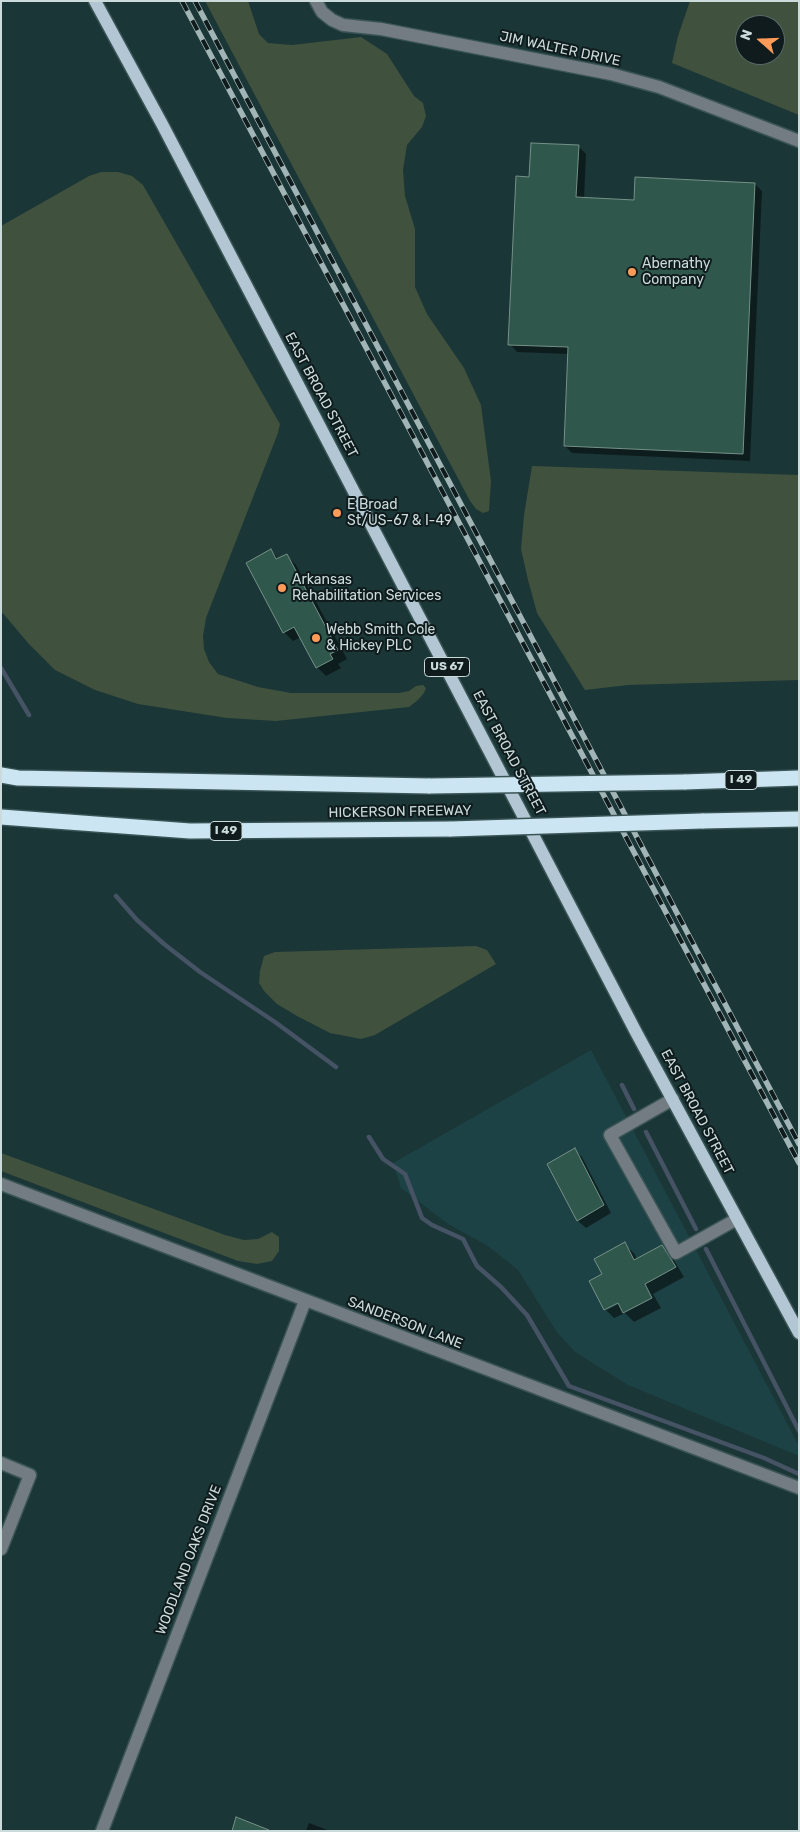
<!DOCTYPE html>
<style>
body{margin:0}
#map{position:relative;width:800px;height:1832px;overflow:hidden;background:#1a3637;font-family:Rubik,sans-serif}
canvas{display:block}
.frame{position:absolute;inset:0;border:2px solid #cbdbdc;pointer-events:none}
.north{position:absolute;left:735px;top:15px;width:50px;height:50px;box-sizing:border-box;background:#0f1b1c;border:1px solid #5a6869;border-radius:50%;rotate:290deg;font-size:14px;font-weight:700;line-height:20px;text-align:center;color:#cbdbdc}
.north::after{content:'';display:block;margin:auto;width:18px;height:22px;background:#fe9b58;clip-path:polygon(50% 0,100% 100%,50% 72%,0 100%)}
</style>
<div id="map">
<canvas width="800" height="1832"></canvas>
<div class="frame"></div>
<div class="north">N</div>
</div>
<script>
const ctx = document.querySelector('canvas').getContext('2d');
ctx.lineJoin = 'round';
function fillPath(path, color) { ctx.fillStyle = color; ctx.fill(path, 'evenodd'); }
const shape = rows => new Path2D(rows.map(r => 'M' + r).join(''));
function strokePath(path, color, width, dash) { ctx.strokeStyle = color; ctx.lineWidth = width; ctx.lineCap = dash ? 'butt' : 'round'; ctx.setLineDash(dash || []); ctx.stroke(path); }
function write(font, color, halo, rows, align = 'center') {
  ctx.font = font + ' Rubik,sans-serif'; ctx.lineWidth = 4; ctx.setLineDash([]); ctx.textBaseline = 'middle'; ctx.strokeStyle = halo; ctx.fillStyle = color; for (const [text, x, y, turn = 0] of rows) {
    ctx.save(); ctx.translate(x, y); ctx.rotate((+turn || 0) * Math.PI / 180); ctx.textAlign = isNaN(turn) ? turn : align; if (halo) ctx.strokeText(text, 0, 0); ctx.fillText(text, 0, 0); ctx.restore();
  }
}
fillPath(shape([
 [591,1050,799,1446,799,1456,628,1385,575,1352,556,1331,518,1270,488,1246,448,1224,401,1188,393,1163]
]), '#1d4245');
fillPath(shape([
 [205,1,248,1,259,34,268,43,292,45,361,37,387,54,414,96,423,103,426,116,422,127,407,145,403,170,405,196,415,229,415,287,427,314,464,368,481,405,491,481,489,511,483,513,476,509,470,501],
 [690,1,799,1,799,115,672,63,678,36],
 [745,25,775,25,775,55,745,55],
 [101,172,118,172,132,176,143,185,280,424,278,433,206,618,203,636,204,649,209,662,218,674,258,687,291,693,399,693,409,691,416,686,423,685,426,688,424,693,418,700,409,707,276,721,227,718,138,704,95,690,55,670,28,643,1,611,1,226,89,176],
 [532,466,799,475,799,680,628,685,585,690,537,613,528,580,521,549,524,515],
 [476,946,487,950,496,964,375,1035,361,1039,330,1033,297,1016,277,1004,264,991,259,983,260,971,264,956,275,952],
 [1,1153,225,1235,244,1240,258,1239,272,1232,279,1237,279,1251,272,1261,257,1264,238,1261,1,1171]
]), '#40513e');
fillPath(shape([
 [578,146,586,154,584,199,635,201,755,184,762,191,750,461,572,453,565,446,569,354,517,352,510,344,531,178],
 [271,551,279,559,286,555,296,565,347,659,338,664,341,668,326,676,317,667,301,637,293,641,284,632],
 [575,1150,582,1157,611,1213,586,1228,578,1221,548,1165],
 [624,1244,634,1253,637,1259,662,1246,671,1255,684,1277,653,1294,661,1308,634,1322,625,1313,614,1318,605,1309,604,1274],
 [624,1301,607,1310,607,1307],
 [309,1823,330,1831,306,1831]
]), '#0007');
strokePath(shape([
 [1,668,29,715],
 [116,896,137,920,164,944,200,972,275,1022,336,1067],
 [622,1085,634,1109],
 [646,1132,696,1229],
 [369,1137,383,1159,405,1174,422,1218,432,1225,463,1239,477,1266,501,1287,527,1315,569,1386,764,1458,799,1474],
 [706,1249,799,1431]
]), '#455364', 4.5);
const building = shape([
 [531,143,579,145,576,197,634,200,635,177,755,183,743,454,564,446,568,347,508,345,516,176,529,177,531,143],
 [271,549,276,559,287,554,338,650,330,654,333,659,316,668,294,627,283,633,246,563,271,549],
 [575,1148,604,1205,577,1221,547,1164,575,1148],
 [625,1242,634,1260,662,1245,676,1267,645,1284,652,1298,623,1313,618,1303,604,1310,589,1281,602,1274,594,1259,625,1242],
 [236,1817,269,1830,269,1831,232,1831,236,1817]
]);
fillPath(building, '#2f574b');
strokePath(building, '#769187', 1);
const minor = shape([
 [316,1,322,12,332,20,343,25,381,29,611,74,659,87,799,141],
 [673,1099,610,1135,676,1253,737,1219],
 [1,1184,799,1488],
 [1,1463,30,1475,1,1549],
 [102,1831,305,1301]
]);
const major = shape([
 [95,1,162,124,637,1034,799,1333]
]);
const highway = shape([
 [1,775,18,778,430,786],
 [684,782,799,778],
 [1,817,190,831,451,829],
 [702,821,799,819]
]);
strokePath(minor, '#3a5455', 15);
strokePath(major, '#3a5455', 15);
strokePath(highway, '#3a5455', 18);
strokePath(minor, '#727c82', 12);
strokePath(major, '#b2c7d3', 12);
strokePath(highway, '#cbe5f3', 15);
const rail = shape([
 [182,1,799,1163],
 [195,1,799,1144]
]);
strokePath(rail, '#a2b5b6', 5.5);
strokePath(rail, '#0f1b1c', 4, [11]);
const highwayBridge = shape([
 [430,786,684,782],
 [451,829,702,821]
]);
strokePath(highwayBridge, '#3a5455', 18, []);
strokePath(highwayBridge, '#cbe5f3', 15);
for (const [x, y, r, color] of [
 [632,272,5,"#fe9b58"],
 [337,513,5,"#fe9b58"],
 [282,588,5,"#fe9b58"],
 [316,638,5,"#fe9b58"]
]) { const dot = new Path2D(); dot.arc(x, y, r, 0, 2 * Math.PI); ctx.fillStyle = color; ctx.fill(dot); strokePath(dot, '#0f1b1c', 2); }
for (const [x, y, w] of [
 [447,667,45],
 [741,780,32],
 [226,831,32]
]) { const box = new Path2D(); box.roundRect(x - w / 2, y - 9.5, w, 19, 4); ctx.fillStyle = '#0f1b1c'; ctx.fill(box); strokePath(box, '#cbdbdc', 1); }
write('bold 12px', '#cbdbdc', null, [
 ["US 67",447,667],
 ["I 49",741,780],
 ["I 49",226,831]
]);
write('14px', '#cbdbdc', '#0f1b1c', [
 ["JIM WALTER DRIVE",560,49,12],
 ["EAST BROAD STREET",321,395,62],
 ["EAST BROAD STREET",509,753,62],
 ["HICKERSON FREEWAY",400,812,-1],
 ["EAST BROAD STREET",697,1112,62],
 ["SANDERSON LANE",405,1323,21],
 ["WOODLAND OAKS DRIVE",189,1560,-69]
]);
write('14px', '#cbdbdc', '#0f1b1c', [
 ["Abernathy",642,264],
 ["Company",642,280],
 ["E Broad",347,505],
 ["St/US-67 & I-49",347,521],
 ["Arkansas",292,580],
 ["Rehabilitation Services",292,596],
 ["Webb Smith Cole",326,630],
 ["& Hickey PLC",326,646]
], 'left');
</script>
